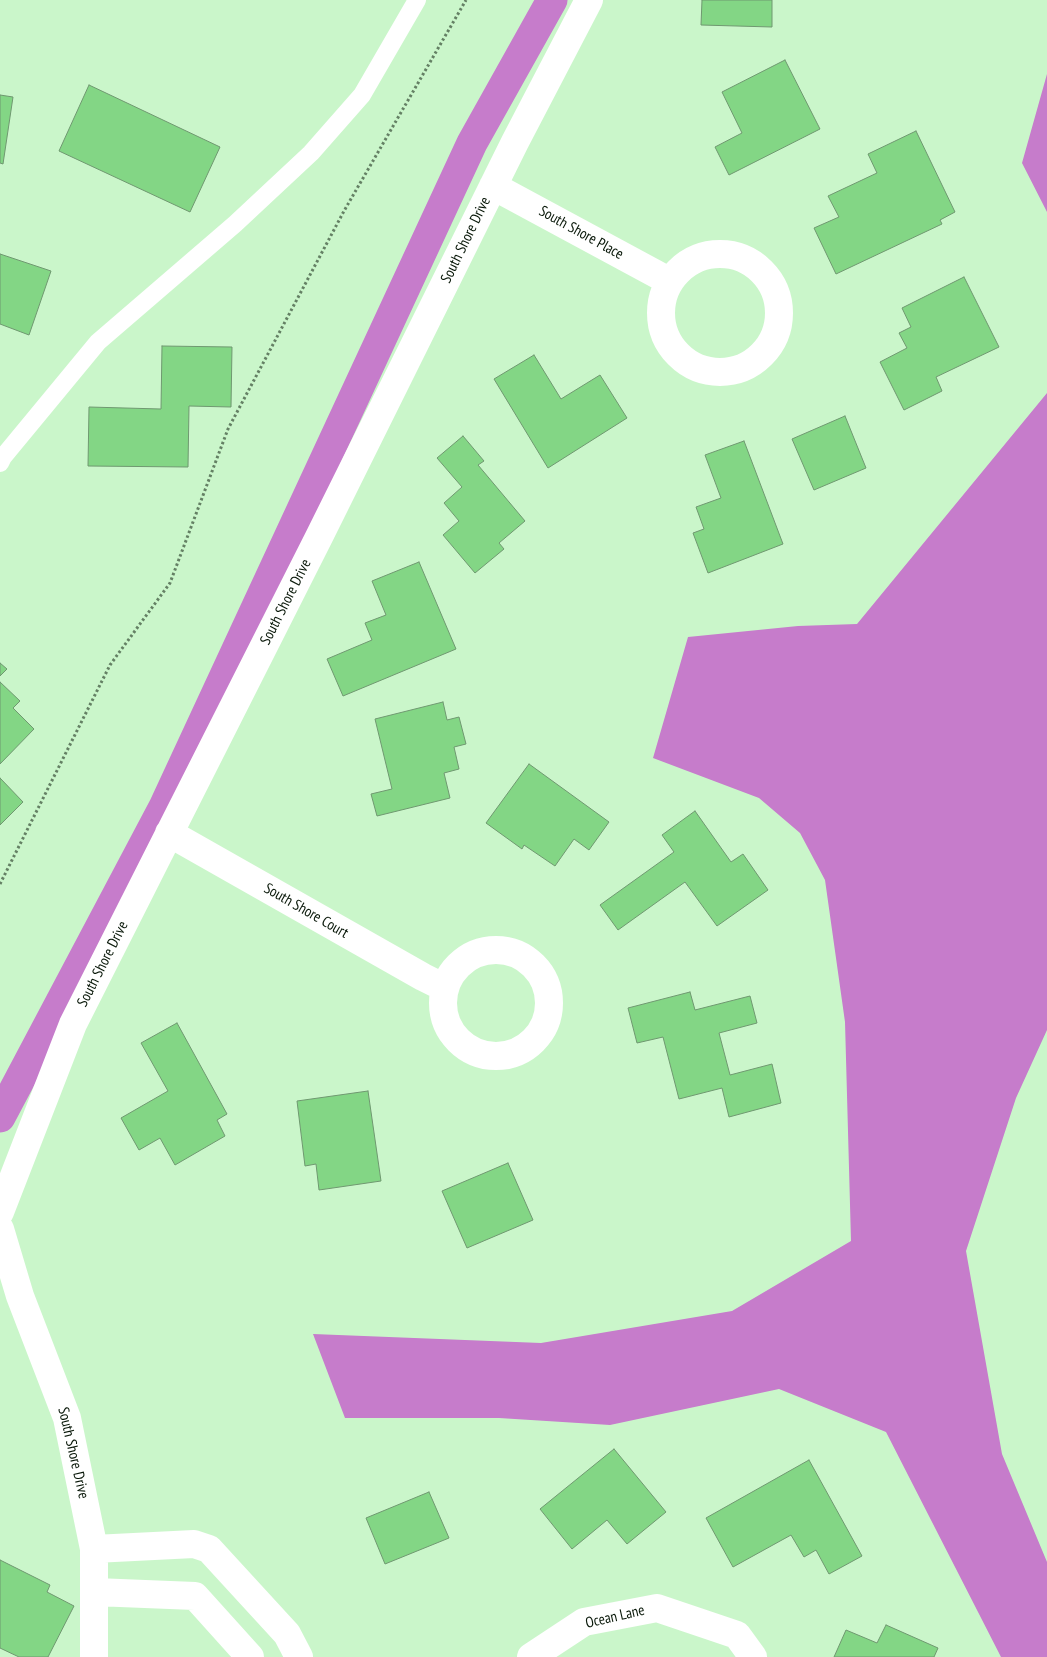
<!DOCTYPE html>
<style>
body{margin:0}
canvas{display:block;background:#caf6ca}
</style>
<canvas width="1047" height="1657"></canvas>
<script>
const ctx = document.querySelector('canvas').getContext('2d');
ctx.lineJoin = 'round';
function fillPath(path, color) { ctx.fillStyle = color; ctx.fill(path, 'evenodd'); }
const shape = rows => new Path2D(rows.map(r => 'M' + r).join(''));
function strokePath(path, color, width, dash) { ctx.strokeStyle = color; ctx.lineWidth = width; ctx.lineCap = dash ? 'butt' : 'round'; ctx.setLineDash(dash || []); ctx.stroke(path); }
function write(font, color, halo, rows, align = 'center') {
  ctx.font = font + ' "PT Sans Narrow",sans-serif'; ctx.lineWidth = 4; ctx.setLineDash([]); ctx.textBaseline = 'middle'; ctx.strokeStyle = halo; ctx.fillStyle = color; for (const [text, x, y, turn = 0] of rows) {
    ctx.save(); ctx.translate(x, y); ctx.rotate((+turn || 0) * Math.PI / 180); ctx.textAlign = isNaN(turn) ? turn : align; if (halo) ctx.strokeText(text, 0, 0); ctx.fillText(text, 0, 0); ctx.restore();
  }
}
fillPath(shape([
 [1047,74,1047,212,1022,163],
 [1047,393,1047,1030,1016,1098,966,1251,1002,1454,1047,1562,1047,1657,1001,1657,886,1432,779,1389,610,1425,499,1418,345,1418,313,1334,541,1343,732,1311,851,1241,845,1022,825,880,800,833,759,798,653,758,688,637,798,626,857,624]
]), '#c67ccb');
strokePath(shape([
 [0,1117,164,807,472,143,552,0]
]), '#c67ccb', 31);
const building = shape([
 [702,0,772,0,772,27,701,25,702,0],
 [785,60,820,129,729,175,715,147,742,133,722,92,785,60],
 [89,85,220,147,190,212,59,151,89,85],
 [0,95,13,97,3,164,0,163,0,95],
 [916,131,955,212,940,220,942,224,836,274,814,228,839,217,828,196,877,173,868,154,916,131],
 [0,254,51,271,29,335,0,324,0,254],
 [964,277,999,347,936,377,942,391,904,410,880,362,907,348,899,333,911,327,902,308,964,277],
 [162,346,232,347,231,407,189,406,188,467,88,466,89,407,161,409,162,346],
 [534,355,561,399,600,375,627,418,548,468,494,379,534,355],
 [845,416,866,468,814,490,792,439,845,416],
 [463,436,484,461,478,465,525,521,499,543,504,549,475,573,443,535,459,521,444,503,462,487,437,458,463,436],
 [744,441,783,544,708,573,693,533,704,529,696,507,721,498,705,455,744,441],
 [419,562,456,649,343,696,327,659,372,640,365,623,386,615,372,581,419,562],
 [0,663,7,669,0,676,0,663],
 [0,682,20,701,13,708,34,729,0,764,0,682],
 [443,702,447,720,459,717,466,744,454,747,459,769,444,773,450,798,377,816,371,794,392,789,375,719,443,702],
 [529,764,609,822,589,850,574,839,555,866,524,845,522,849,486,823,529,764],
 [0,778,23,802,0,825,0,778],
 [695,811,731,862,743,854,768,890,717,926,685,882,618,930,600,905,674,852,662,835,695,811],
 [690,992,695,1010,750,996,757,1023,719,1033,730,1075,772,1064,781,1103,729,1117,722,1088,679,1099,663,1037,637,1043,628,1008,690,992],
 [177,1023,227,1114,217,1120,225,1136,175,1165,160,1138,139,1150,121,1118,168,1091,141,1043,177,1023],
 [368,1091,381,1181,319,1190,316,1164,305,1166,297,1101,368,1091],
 [508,1163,533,1220,467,1248,442,1191,508,1163],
 [614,1449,666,1512,627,1544,607,1520,572,1549,540,1509,614,1449],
 [809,1460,862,1556,829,1574,816,1550,804,1557,791,1535,733,1567,706,1518,809,1460],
 [429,1492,449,1538,385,1564,366,1518,429,1492],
 [0,1560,50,1585,47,1592,74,1606,48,1657,19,1657,0,1648,0,1560],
 [886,1625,938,1648,934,1657,834,1657,846,1630,877,1643,886,1625]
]);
fillPath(building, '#83d685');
strokePath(building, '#6f9870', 1);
strokePath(shape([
 [0,884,110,665,170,583,228,429,344,211,466,0]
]), '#648064', 3, [2.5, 2.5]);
strokePath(shape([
 [0,463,3,457,98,342,235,224,311,153,362,95,417,0]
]), '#fff', 18);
strokePath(shape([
 [493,186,669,281],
 '661 313a59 59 0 1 1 118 0a59 59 0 1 1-118 0Z',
 [169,833,423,977,445,988],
 '443 1003a53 53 0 1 1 106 0a53 53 0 1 1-106 0Z',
 [0,1212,73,1024,319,537,515,142,589,0],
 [0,1229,20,1296,67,1418,94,1549,94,1657],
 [94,1549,194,1544,209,1549,287,1634,299,1657],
 [95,1592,195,1596,250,1657],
 [531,1657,584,1622,657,1608,737,1635,753,1657]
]), '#fff', 28);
write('15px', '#081708', '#fff', [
 ["South Shore Place",581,233,29],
 ["South Shore Drive",466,240,-64],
 ["South Shore Drive",286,602,-63],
 ["South Shore Court",306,911,30],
 ["South Shore Drive",103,964,-63],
 ["South Shore Drive",73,1453,77],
 ["Ocean Lane",615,1617,-13]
]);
</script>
